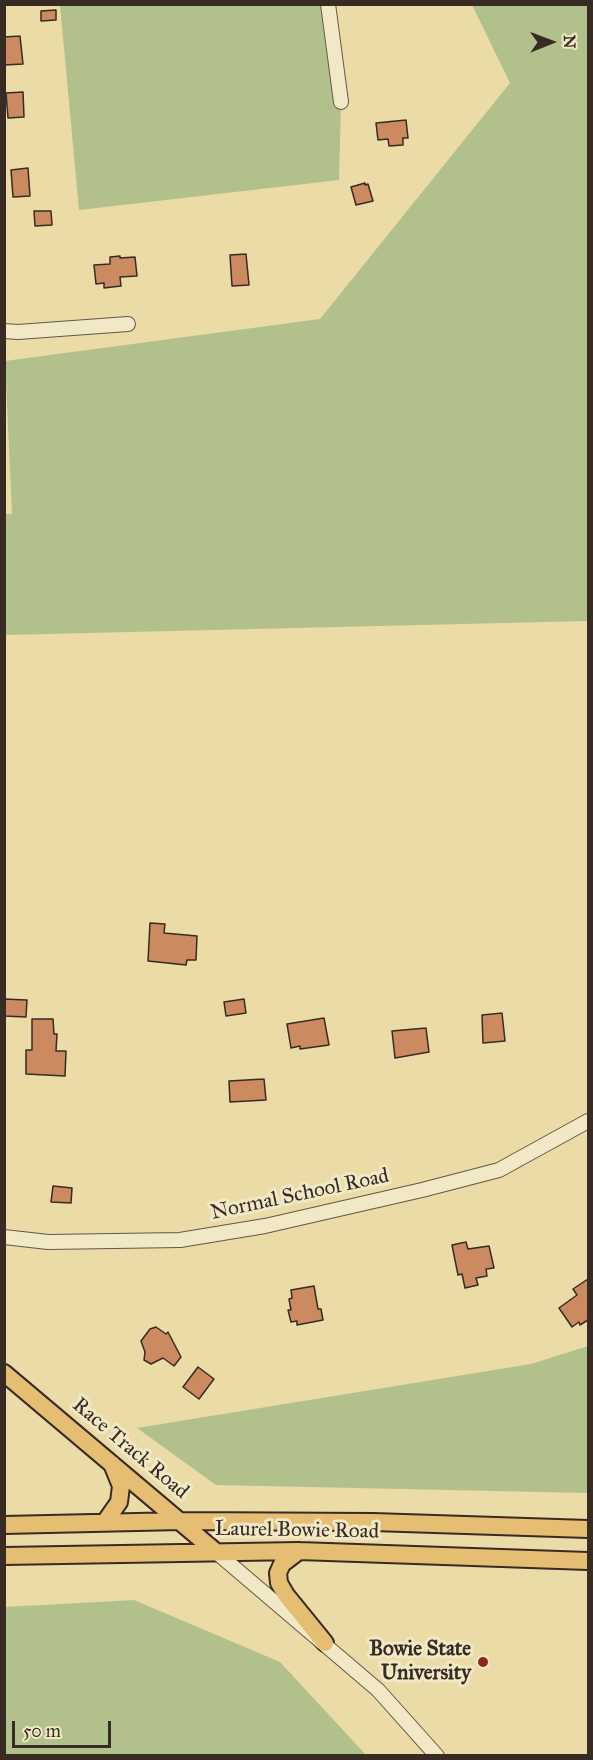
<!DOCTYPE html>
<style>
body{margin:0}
#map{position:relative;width:593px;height:1760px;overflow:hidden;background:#eadba7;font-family:"IM FELL Great Primer",serif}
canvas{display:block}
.frame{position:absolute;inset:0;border:6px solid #372b24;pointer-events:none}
.north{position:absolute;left:521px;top:12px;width:60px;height:60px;-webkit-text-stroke:4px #f1e8c6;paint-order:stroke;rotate:89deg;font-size:16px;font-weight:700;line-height:24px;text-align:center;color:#372b24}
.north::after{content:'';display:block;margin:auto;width:21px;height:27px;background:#372b24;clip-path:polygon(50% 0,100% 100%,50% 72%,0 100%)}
.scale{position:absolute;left:12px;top:1721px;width:99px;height:27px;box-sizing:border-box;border:3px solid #372b24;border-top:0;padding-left:8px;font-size:18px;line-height:21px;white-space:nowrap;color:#372b24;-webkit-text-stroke:4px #f1e8c6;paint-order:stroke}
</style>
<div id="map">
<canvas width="593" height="1760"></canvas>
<div class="frame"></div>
<div class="north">N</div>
<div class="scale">50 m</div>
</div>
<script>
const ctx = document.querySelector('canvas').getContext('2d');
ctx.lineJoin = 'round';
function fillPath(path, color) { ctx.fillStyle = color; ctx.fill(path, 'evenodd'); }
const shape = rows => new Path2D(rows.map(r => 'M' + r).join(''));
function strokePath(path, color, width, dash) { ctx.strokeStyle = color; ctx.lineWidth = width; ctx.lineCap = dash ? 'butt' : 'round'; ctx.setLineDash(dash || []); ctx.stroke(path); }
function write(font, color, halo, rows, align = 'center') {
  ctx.font = font + ' "IM FELL Great Primer",serif'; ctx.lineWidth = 6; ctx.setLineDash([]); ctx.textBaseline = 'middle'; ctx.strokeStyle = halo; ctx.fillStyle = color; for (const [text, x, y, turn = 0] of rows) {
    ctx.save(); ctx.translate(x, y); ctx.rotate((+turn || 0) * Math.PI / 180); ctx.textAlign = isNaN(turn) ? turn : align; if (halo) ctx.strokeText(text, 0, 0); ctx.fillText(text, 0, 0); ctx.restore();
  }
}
fillPath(shape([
 [60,5,326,5,341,102,339,180,79,210],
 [472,5,588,5,588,621,5,635,5,514,12,514,5,361,320,319,510,83],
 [588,1346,588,1493,216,1485,137,1428,531,1364],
 [134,1600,280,1662,366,1755,5,1755,5,1607]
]), '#b2c18b');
const building = shape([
 [56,10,56,20,41,21,41,11,56,10],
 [20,36,23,64,4,65,4,37,20,36],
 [23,92,24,117,8,118,6,93,23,92],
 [406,120,408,138,403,138,403,145,389,146,388,139,378,140,376,123,406,120],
 [28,168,30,196,13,197,11,170,28,168],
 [365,183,365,185,368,184,373,201,356,205,351,187,365,183],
 [34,211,51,211,52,225,35,226,34,211],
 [246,254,249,285,232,286,230,255,246,254],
 [120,256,120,258,135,257,137,276,120,277,121,286,104,288,104,283,96,284,94,265,110,264,110,257,120,256],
 [150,923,165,924,164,933,197,936,196,960,187,960,186,965,148,961,150,923],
 [4,999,27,1000,26,1017,4,1016,4,999],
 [244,999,246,1013,226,1016,224,1002,244,999],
 [502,1013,505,1041,483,1043,482,1015,502,1013],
 [324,1018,329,1045,300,1049,300,1046,291,1048,287,1024,324,1018],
 [32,1019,53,1019,54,1034,57,1034,56,1051,66,1051,65,1076,26,1074,26,1050,32,1050,32,1019],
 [426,1028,429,1052,395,1058,392,1031,426,1028],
 [264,1079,266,1100,230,1102,229,1081,264,1079],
 [53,1186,72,1188,71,1203,51,1202,53,1186],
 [466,1242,468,1249,489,1246,494,1268,486,1269,487,1276,476,1278,478,1285,465,1288,462,1274,458,1275,452,1245,466,1242],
 [588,1279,588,1320,580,1325,579,1322,572,1327,559,1308,577,1295,573,1289,588,1279],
 [314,1286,318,1309,321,1309,323,1320,297,1325,297,1321,291,1322,288,1310,291,1310,289,1299,292,1298,291,1290,314,1286],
 [156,1327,166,1334,168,1332,181,1357,174,1366,163,1358,151,1364,144,1360,145,1352,141,1341,150,1329,156,1327],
 [198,1367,214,1379,199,1399,183,1387,198,1367]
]);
fillPath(building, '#cc8a60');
strokePath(building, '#372b24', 1.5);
const minor = shape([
 [328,4,341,102],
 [4,331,18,332,128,324],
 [4,1237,48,1242,180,1240,265,1226,422,1190,499,1170,588,1121],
 [216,1552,378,1690,437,1756]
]);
const major = shape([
 [4,1373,216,1552],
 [105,1522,119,1502,121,1486,112,1464],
 [4,1525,181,1521,373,1522,588,1529],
 [299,1551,282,1564,278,1573,279,1583,286,1595,325,1643],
 [4,1556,299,1551,588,1561]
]);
strokePath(minor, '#645745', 16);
strokePath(major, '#372b24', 20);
strokePath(minor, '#f1e8c6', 14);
strokePath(major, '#e5be74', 16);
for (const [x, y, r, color] of [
 [483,1662,6,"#8f2418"]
]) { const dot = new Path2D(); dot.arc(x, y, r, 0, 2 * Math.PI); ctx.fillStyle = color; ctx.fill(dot); strokePath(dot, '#f1e8c6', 2); }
write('21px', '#372b24', '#f1e8c6', [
 ["Normal School Road",300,1195,-12],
 ["Race Track Road",130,1449,40],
 ["Laurel Bowie Road",297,1531,1]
]);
write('bold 21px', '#372b24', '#f1e8c6', [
 ["Bowie State",471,1650],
 ["University",471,1674]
], 'right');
</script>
